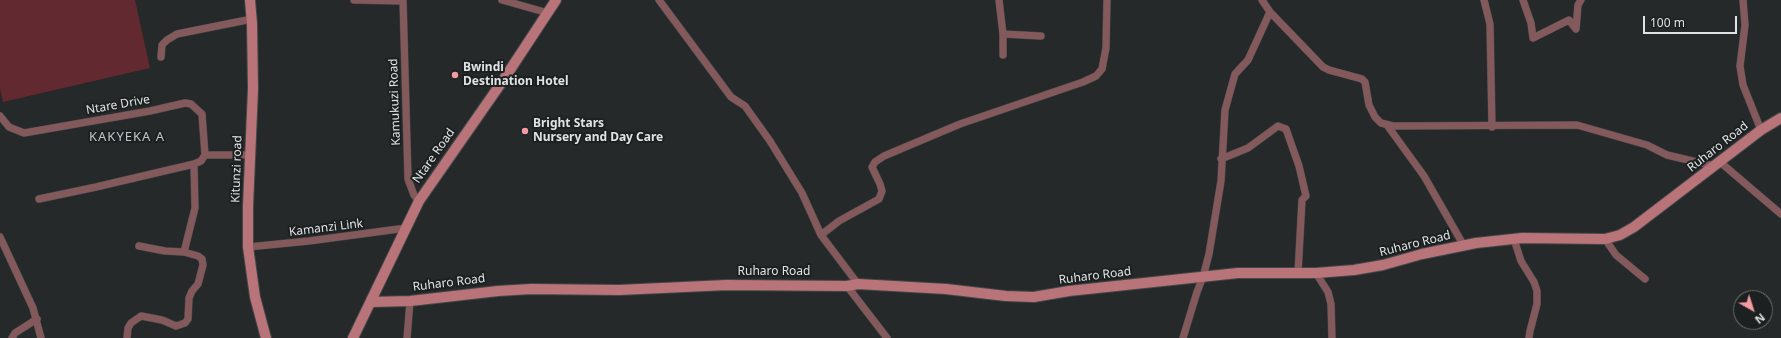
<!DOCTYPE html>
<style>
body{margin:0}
#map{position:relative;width:1781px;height:338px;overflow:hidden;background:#25292a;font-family:"Noto Sans",sans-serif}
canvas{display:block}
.north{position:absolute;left:1733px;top:290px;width:40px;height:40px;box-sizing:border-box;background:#1c2021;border:1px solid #6a6e6f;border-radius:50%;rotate:141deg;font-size:11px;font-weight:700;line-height:16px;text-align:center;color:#e0e3e4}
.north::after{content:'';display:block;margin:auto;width:14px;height:18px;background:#f49aa1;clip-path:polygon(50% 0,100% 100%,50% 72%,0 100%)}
.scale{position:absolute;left:1643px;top:16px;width:94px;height:18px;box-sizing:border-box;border:2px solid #e0e3e4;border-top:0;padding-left:5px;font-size:12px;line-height:14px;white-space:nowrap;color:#e0e3e4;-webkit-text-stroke:3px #1c2021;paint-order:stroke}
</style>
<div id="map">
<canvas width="1781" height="338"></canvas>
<div class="north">N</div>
<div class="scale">100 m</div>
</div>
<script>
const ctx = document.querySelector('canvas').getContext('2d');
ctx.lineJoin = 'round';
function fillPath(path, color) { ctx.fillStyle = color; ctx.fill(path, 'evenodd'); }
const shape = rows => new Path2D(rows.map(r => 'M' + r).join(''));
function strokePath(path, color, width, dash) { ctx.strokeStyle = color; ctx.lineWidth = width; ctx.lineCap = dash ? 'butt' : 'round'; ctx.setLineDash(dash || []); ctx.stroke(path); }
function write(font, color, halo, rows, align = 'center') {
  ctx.font = font + ' "Noto Sans",sans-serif'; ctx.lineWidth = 4; ctx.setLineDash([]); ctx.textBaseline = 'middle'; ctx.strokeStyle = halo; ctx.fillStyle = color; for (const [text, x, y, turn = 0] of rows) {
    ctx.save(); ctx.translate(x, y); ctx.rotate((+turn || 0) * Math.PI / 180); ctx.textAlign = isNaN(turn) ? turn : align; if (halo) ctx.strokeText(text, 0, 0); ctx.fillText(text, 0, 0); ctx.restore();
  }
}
fillPath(shape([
 [0,0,135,0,150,68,3,102,0,89]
]), '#622930');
const street = shape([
 [354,0,403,1],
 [403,0,408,179,414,195,419,201],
 [502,0,548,13],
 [659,0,731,97,745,106,770,141,802,193,821,235,858,284],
 [999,0,1003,34,1003,55],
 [1262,0,1270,12,1323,67,1329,70,1362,79,1365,82,1369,105,1375,117,1381,123,1393,126,1577,125,1647,145,1667,155,1714,166],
 [1484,0,1490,24,1492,127],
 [1523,0,1531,23,1533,38,1569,20,1576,29,1578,5,1581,0],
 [1743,0,1745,25,1740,66,1743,85,1761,130],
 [1003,34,1041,36],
 [161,57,162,45,167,40,177,34,252,19],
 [0,116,9,127,24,133,150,111,185,103,191,104,202,114,205,155],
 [1387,125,1424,176,1464,246],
 [205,155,250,155],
 [1221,159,1248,148,1278,126,1286,129,1299,166,1306,196,1302,200,1298,273],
 [1720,162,1781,214],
 [39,199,96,187,194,164,201,161,205,155],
 [821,235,839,221,879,199,882,191,880,184,872,167,875,162,884,156,960,124,1083,82,1096,76,1102,69,1106,48,1107,0],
 [0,237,33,308,41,338],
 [1514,239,1521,261,1534,282,1537,291,1537,304,1530,331,1529,338],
 [1605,239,1616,255,1645,279],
 [248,247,309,241,406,228],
 [184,252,195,208,194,164],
 [1316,273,1328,292,1331,304,1332,338],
 [847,286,887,338],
 [12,338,15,333,37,319],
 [127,338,128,328,131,323,141,316,162,320,176,326,185,323,188,319,189,298,192,291,198,284,203,265,202,259,198,256,184,252,165,251,139,246],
 [407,338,410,301],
 [1183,338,1197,292,1203,277,1209,254,1221,181,1225,110,1235,74,1248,60,1270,12]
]);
const secondary = shape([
 [250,0,252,24,253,89,248,206,248,247,255,297,266,338],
 [371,302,410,301,498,291,531,289,619,290,727,285,847,286,858,284,946,289,1006,296,1034,297,1069,291,1238,273,1316,273,1354,270,1383,265,1422,254,1476,243,1522,238,1605,239,1620,235,1634,227,1761,130,1781,118],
 [353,338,419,201,504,79,556,0]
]);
strokePath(street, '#434748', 8);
strokePath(secondary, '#434748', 12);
strokePath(street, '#84595c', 7);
strokePath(secondary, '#b87479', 10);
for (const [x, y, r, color] of [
 [455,75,4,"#f49aa1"],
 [525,131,4,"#f49aa1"]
]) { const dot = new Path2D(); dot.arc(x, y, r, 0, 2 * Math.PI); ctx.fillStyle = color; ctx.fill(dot); strokePath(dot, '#1c2021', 1.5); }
write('bold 12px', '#e0e3e4', '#1c2021', [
 ["Bwindi",463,68],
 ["Destination Hotel",463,82],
 ["Bright Stars",533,124],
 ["Nursery and Day Care",533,138]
], 'left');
write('12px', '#e0e3e4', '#1c2021', [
 ["Kamukuzi Road",395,102,-92],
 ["Ntare Drive",118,105,-10],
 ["Ruharo Road",1718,147,-38],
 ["Ntare Road",434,156,-55],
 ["Kitunzi road",237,169,-88],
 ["Kamanzi Link",326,228,-7],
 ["Ruharo Road",1415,244,-14],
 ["Ruharo Road",774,272],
 ["Ruharo Road",1095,276,-7],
 ["Ruharo Road",449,283,-7]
]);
ctx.letterSpacing = '1px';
write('13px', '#bfc5c6', '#1c2021', [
 ["KAKYEKA A",127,137]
]);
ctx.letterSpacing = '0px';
</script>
